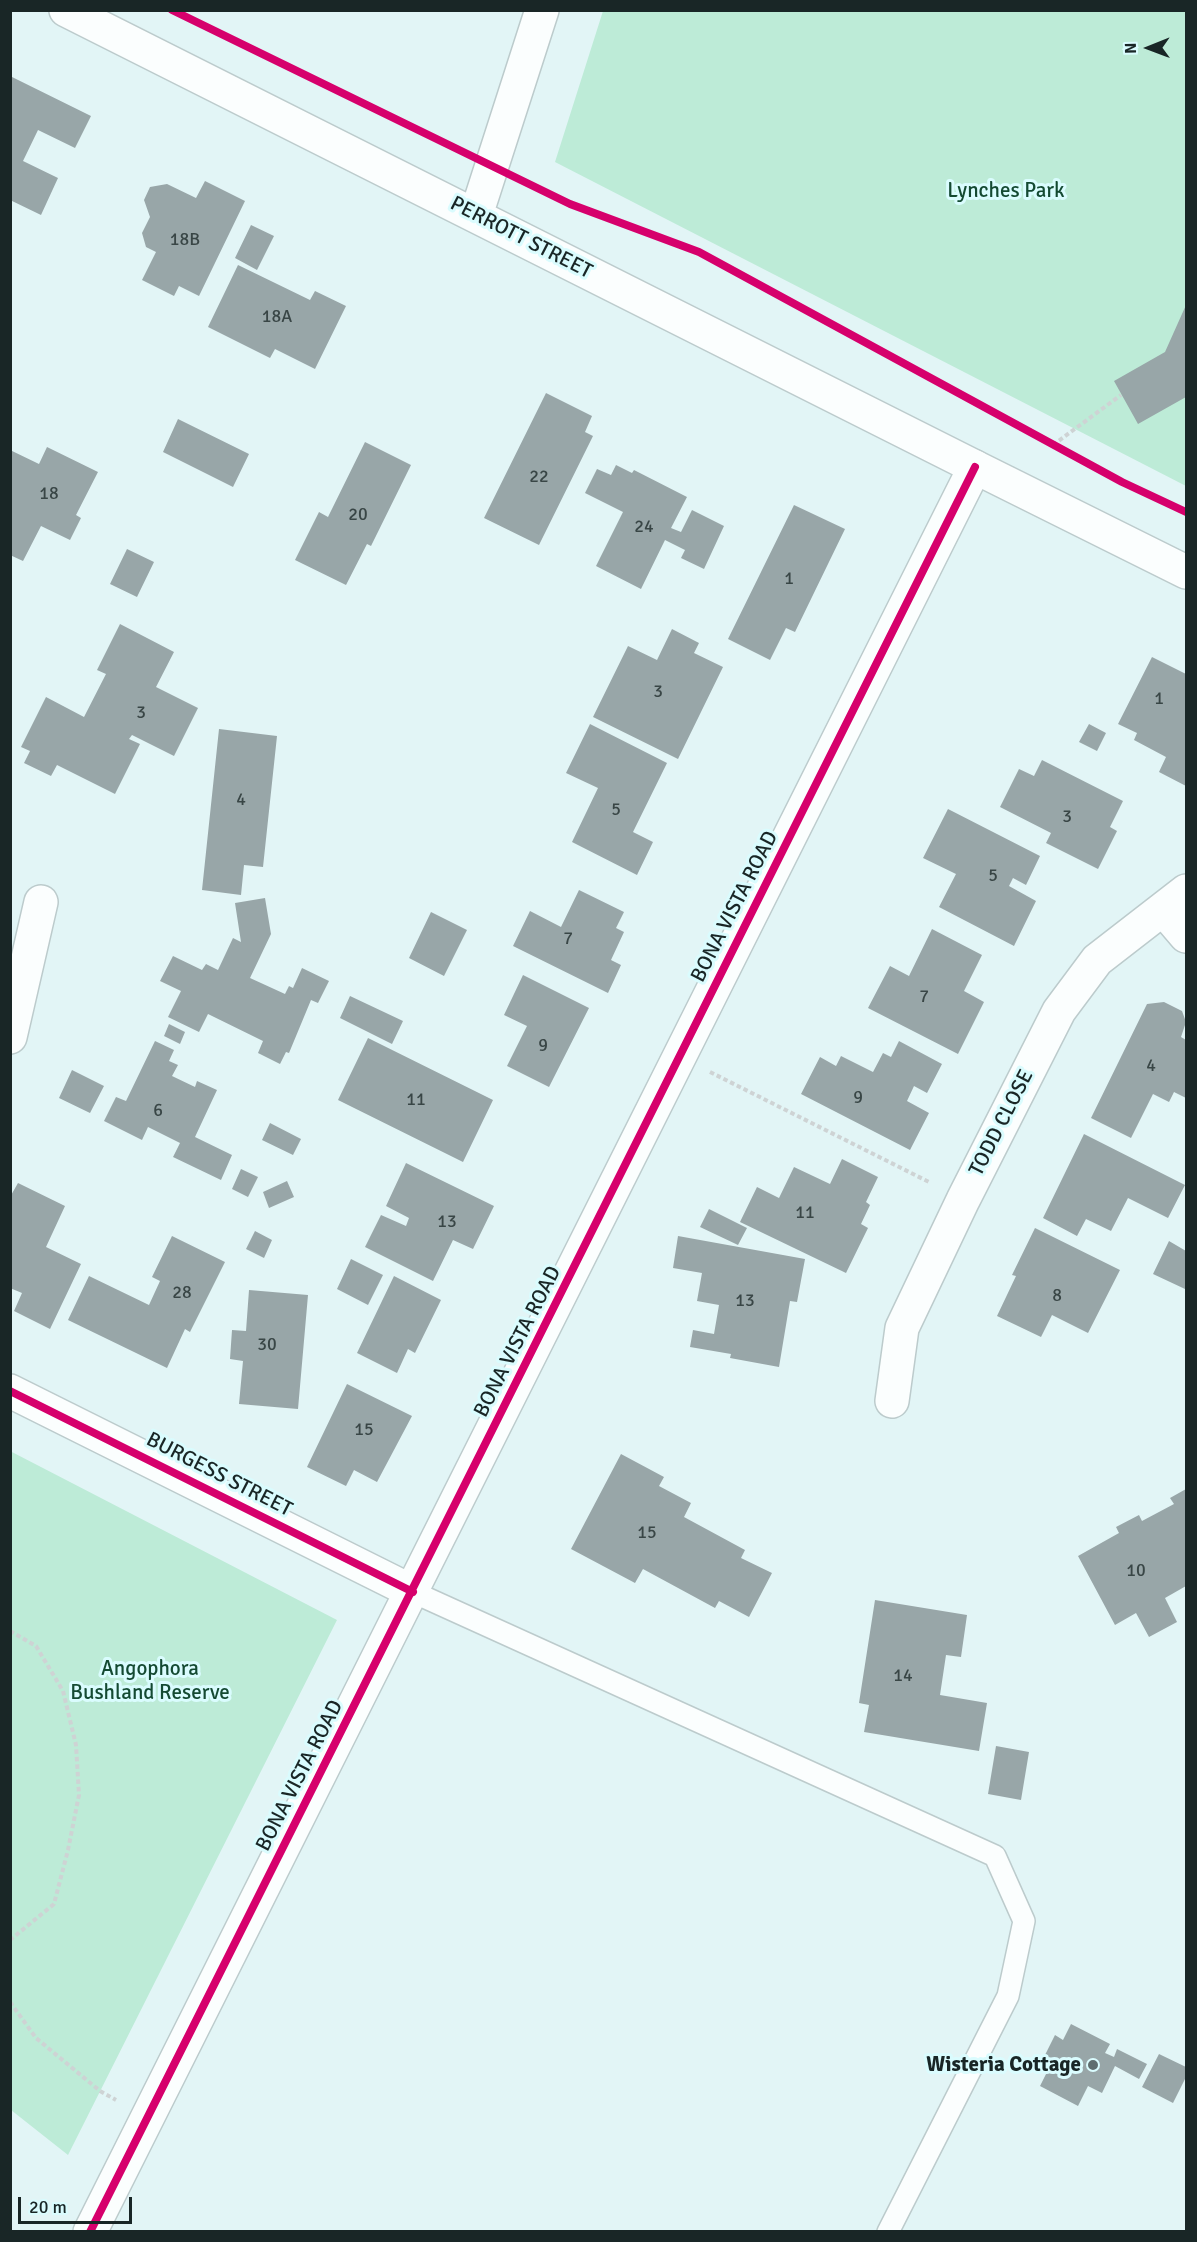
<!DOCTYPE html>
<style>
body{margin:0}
#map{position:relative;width:1197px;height:2242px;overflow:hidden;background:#e2f5f6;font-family:Signika,sans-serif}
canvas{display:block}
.frame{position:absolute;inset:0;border:12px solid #192626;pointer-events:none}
.north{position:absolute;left:1119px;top:18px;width:60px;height:60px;-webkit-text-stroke:4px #dafcfe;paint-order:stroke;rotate:269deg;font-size:16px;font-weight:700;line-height:24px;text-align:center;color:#192626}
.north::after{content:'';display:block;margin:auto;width:21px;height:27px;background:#192626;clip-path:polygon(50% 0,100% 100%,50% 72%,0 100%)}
.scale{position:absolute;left:18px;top:2197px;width:114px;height:27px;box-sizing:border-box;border:3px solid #192626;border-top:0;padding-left:8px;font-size:18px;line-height:21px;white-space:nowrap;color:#192626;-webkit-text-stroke:4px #dafcfe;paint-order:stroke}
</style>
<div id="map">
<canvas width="1197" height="2242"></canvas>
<div class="frame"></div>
<div class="north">N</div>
<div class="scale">20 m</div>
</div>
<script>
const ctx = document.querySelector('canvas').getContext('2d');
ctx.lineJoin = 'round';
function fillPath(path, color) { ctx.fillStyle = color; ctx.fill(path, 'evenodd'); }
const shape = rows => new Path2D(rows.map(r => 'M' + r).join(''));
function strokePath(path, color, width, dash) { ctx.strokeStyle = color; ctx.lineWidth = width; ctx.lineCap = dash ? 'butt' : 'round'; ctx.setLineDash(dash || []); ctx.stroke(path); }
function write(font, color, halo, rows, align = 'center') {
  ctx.font = font + ' Signika,sans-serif'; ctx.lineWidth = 6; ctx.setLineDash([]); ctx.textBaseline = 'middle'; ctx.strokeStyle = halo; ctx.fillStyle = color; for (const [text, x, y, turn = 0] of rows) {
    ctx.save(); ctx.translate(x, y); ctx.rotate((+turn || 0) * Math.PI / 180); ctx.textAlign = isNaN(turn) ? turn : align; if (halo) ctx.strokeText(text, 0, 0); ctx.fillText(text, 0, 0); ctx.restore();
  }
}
fillPath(shape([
 [603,11,1186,11,1186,486,555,162],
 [10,1451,337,1620,68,2155,11,2110]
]), '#bdebd7');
fillPath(shape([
 [10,76,91,116,75,148,38,130,23,161,58,178,41,215,10,200],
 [205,181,245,201,199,296,179,286,174,296,142,280,156,252,146,247,142,233,150,217,144,200,150,187,167,184,196,198],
 [251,225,274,236,257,270,235,258],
 [238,265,310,300,315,291,346,306,315,369,275,349,270,358,208,327],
 [1186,305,1186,397,1138,424,1114,381,1165,352],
 [546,393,592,416,585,432,593,436,539,545,484,518],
 [178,419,249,454,233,487,163,452],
 [365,442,411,465,371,546,367,544,346,585,295,560,319,512,328,517],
 [47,447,98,472,76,515,81,518,70,540,41,526,23,561,10,555,10,450,39,464],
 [616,465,632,473,634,470,687,497,671,528,681,532,692,510,724,526,704,569,681,558,685,550,665,540,641,589,596,566,623,512,585,493,597,469,611,475],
 [794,505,845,529,795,632,786,628,770,660,728,639],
 [127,549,154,562,137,597,110,584],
 [120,624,174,652,156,687,198,708,174,756,132,735,129,739,140,744,115,794,57,765,51,776,24,763,30,751,21,747,46,697,84,717,106,674,97,670],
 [672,629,699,643,694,653,723,667,678,759,593,717,628,646,657,660],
 [1152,657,1186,674,1186,786,1159,772,1166,757,1134,740,1137,733,1118,724],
 [590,724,667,763,633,832,653,842,637,875,572,842,598,788,566,773],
 [1089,724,1106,733,1097,751,1079,742],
 [219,729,277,736,263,867,244,865,241,895,202,890],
 [1042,760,1123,801,1110,827,1117,831,1098,869,1046,843,1051,833,1000,807,1019,769,1034,776],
 [948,809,1040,856,1026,885,1013,878,1009,886,1036,901,1014,946,939,907,956,874,923,858],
 [579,890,624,912,616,928,624,932,611,960,621,965,608,993,513,946,530,911,561,927],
 [265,898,271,934,250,978,285,994,289,986,293,988,302,968,329,981,318,1003,311,1000,289,1053,286,1052,280,1064,258,1053,263,1041,208,1014,199,1032,168,1017,181,991,160,981,173,956,202,970,206,964,218,970,233,938,241,942,235,903],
 [431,912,467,930,444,976,409,958],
 [932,929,982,955,964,991,984,1002,958,1054,868,1008,890,966,909,976],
 [523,975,589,1008,549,1087,507,1066,527,1026,504,1015],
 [350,996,403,1021,392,1044,340,1018],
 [1164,1002,1182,1011,1186,1022,1181,1037,1186,1040,1186,1098,1174,1092,1169,1102,1153,1094,1131,1138,1091,1118,1147,1004],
 [169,1024,185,1032,180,1044,164,1036],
 [368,1038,493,1100,463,1162,338,1100],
 [155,1041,174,1050,169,1061,178,1065,172,1076,195,1087,197,1081,217,1090,195,1137,232,1155,221,1180,173,1157,180,1143,148,1127,142,1140,104,1121,116,1097,126,1101],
 [899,1041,942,1064,927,1093,914,1086,907,1101,929,1113,910,1150,801,1094,820,1057,836,1066,841,1056,873,1072,883,1053,891,1057],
 [72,1070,104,1086,90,1113,59,1098],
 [270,1123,301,1139,293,1155,262,1140],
 [1084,1134,1185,1185,1168,1218,1128,1198,1111,1231,1086,1219,1077,1236,1043,1218],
 [842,1159,878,1177,866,1202,870,1205,861,1224,868,1228,846,1273,740,1222,757,1187,779,1198,794,1167,830,1184],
 [406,1163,494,1206,473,1249,453,1240,433,1281,365,1247,381,1215,406,1226,409,1218,386,1206],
 [241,1169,258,1177,248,1197,232,1189],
 [287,1181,294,1197,269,1208,263,1192],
 [18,1183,65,1206,46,1247,81,1264,50,1329,14,1311,22,1293,10,1288,10,1197],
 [709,1209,747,1228,738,1245,700,1227],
 [1035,1228,1120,1270,1088,1333,1052,1315,1041,1337,997,1316,1016,1276,1012,1275],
 [255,1231,272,1240,264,1258,246,1249],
 [172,1236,225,1262,190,1332,185,1329,167,1368,68,1320,89,1276,149,1305,160,1281,152,1277],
 [678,1236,805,1259,797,1302,790,1301,779,1367,730,1358,731,1354,690,1347,693,1330,714,1334,719,1305,697,1301,702,1273,673,1268],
 [1169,1241,1186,1251,1185,1289,1153,1274],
 [351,1259,383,1275,368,1305,337,1289],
 [394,1276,441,1300,415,1353,408,1349,397,1373,357,1353],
 [249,1290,308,1295,298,1409,239,1404,243,1361,230,1359,232,1330,246,1331],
 [347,1384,412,1416,377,1482,354,1470,346,1486,307,1467],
 [621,1454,664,1477,659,1486,691,1503,684,1517,745,1550,741,1558,772,1573,749,1617,719,1601,715,1608,643,1569,635,1583,571,1549],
 [1186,1489,1186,1586,1165,1598,1177,1622,1149,1637,1136,1613,1115,1625,1078,1556,1119,1533,1116,1527,1139,1515,1142,1521,1174,1504,1170,1498],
 [875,1600,967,1615,961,1657,946,1655,940,1695,987,1703,979,1751,864,1732,869,1705,859,1703],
 [996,1746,1029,1752,1021,1800,988,1794],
 [1071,2024,1110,2044,1105,2053,1114,2057,1117,2049,1147,2064,1139,2079,1115,2066,1102,2093,1088,2086,1078,2106,1040,2086,1047,2072,1039,2067,1055,2035,1063,2040],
 [1159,2054,1186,2067,1186,2077,1173,2103,1142,2087]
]), '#98a6a8');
const service = shape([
 [413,1592,995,1856,1024,1921,1008,1996,888,2232]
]);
const minor = shape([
 [975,467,1186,572],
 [1163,909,1186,936],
 [10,1037,41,902],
 [10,1391,413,1592],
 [892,1401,902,1328,963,1200,1059,1011,1097,960,1186,891]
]);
const tertiary = shape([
 [66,10,975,467,90,2232],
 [476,215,542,10]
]);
strokePath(service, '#bccbcc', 24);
strokePath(minor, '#bccbcc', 36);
strokePath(tertiary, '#bccbcc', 36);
strokePath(shape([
 [1053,445,1121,395],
 [710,1072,931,1183],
 [10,1631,36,1646,63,1691,76,1745,79,1795,68,1850,54,1904,10,1940],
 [10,2002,36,2038,100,2091,116,2100]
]), '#ced3d4', 4, [4.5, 3]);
strokePath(service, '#fbfefe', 21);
strokePath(minor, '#fbfefe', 33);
strokePath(tertiary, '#fbfefe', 33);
strokePath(shape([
 [172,10,570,204,699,252,1122,482,1186,512],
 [10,1391,413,1592],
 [90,2232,975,467]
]), '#d6006c', 8);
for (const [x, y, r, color] of [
 [1093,2065,6,"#5f6e6f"]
]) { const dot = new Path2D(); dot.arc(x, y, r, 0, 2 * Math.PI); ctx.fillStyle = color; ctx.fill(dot); strokePath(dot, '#dafcfe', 2); }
write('18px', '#394646', null, [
 ["18B",185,240],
 ["18A",277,317],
 ["22",539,477],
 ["18",49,494],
 ["20",358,515],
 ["24",644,527],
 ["1",789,579],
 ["3",658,692],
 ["1",1159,699],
 ["3",141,713],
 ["4",241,800],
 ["5",616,810],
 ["3",1067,817],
 ["5",993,876],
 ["7",568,939],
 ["7",924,997],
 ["9",543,1046],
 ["4",1151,1066],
 ["9",858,1098],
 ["11",416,1100],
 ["6",158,1111],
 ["11",805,1213],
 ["13",447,1222],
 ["28",182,1293],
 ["8",1057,1296],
 ["13",745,1301],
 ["30",267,1345],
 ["15",364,1430],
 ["15",647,1533],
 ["10",1136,1571],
 ["14",903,1676]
]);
write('21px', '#144a32', '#dafcfe', [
 ["Lynches Park",1006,191],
 ["Angophora",150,1669],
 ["Bushland Reserve",150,1693]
]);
write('21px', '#192626', '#dafcfe', [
 ["PERROTT STREET",521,238,27],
 ["BONA VISTA ROAD",735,907,-63],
 ["TODD CLOSE",1002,1123,-63],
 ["BONA VISTA ROAD",518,1342,-63],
 ["BURGESS STREET",219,1475,27],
 ["BONA VISTA ROAD",300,1776,-63]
]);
write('bold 21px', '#192626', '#dafcfe', [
 ["Wisteria Cottage",1081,2065]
], 'right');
</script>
